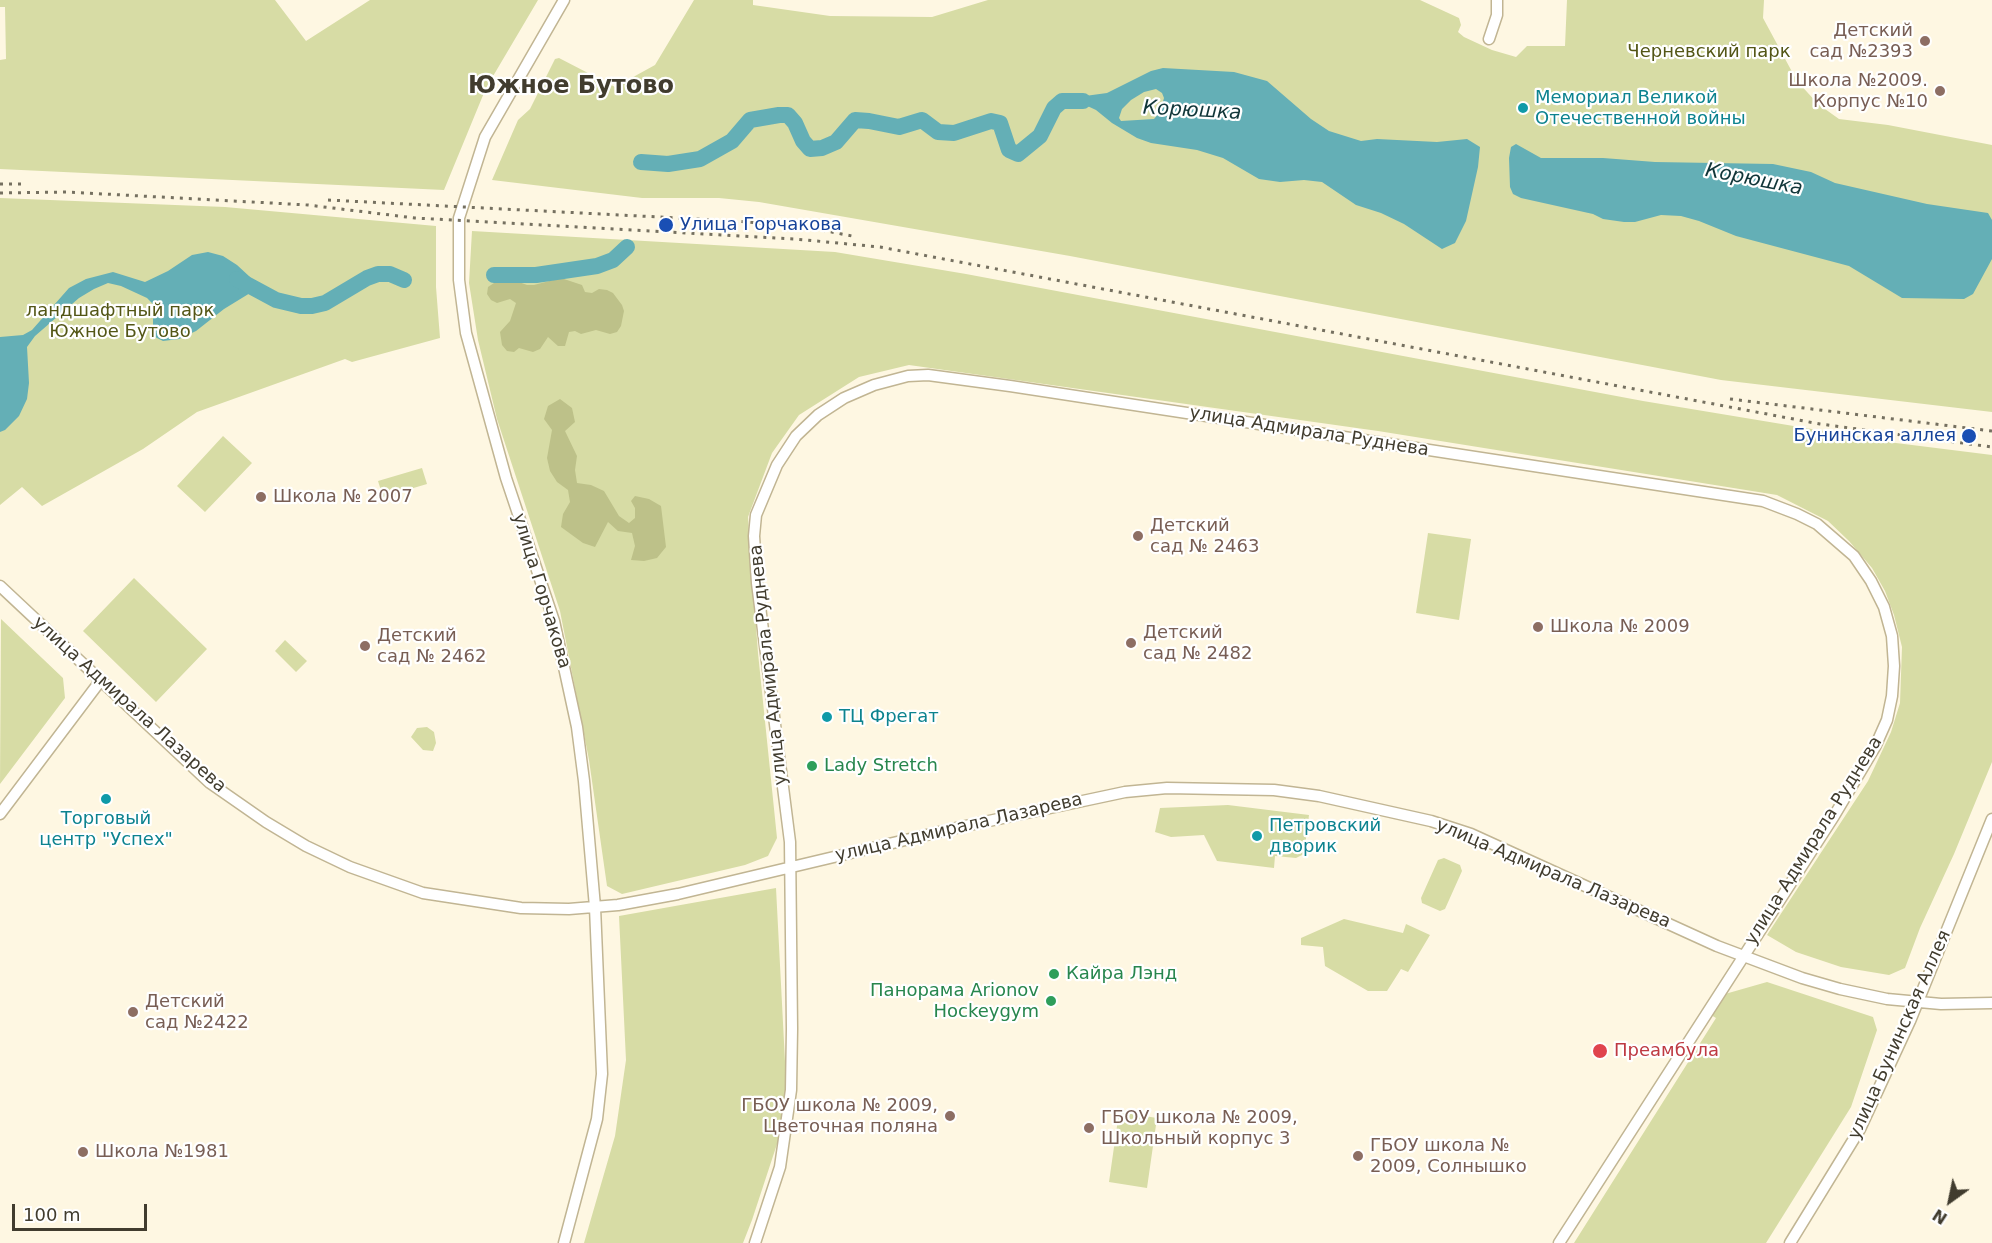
<!DOCTYPE html>
<meta charset="utf-8">
<style>
body{margin:0}
#map{position:relative;width:1992px;height:1243px;overflow:hidden;background:#fef7e2;font-family:"DejaVu Sans",sans-serif}
canvas{display:block}
.north{position:absolute;left:1920px;top:1171px;width:60px;height:60px;-webkit-text-stroke:4px #fff;paint-order:stroke;rotate:213deg;font-size:16px;font-weight:700;line-height:24px;text-align:center;color:#413c2e}
.north::after{content:'';display:block;margin:auto;width:21px;height:27px;background:#413c2e;clip-path:polygon(50% 0,100% 100%,50% 72%,0 100%)}
.scale{position:absolute;left:12px;top:1204px;width:135px;height:27px;box-sizing:border-box;border:3px solid #413c2e;border-top:0;padding-left:8px;font-size:18px;line-height:21px;white-space:nowrap;color:#413c2e;-webkit-text-stroke:4px #fff;paint-order:stroke}
</style>
<div id="map">
<canvas width="1992" height="1243"></canvas>
<div class="north">N</div>
<div class="scale">100 m</div>
</div>
<script>
const ctx = document.querySelector('canvas').getContext('2d');
ctx.lineJoin = 'round';
function fillPath(path, color) { ctx.fillStyle = color; ctx.fill(path, 'evenodd'); }
const shape = rows => new Path2D(rows.map(r => 'M' + r).join(''));
function strokePath(path, color, width, dash) { ctx.strokeStyle = color; ctx.lineWidth = width; ctx.lineCap = dash ? 'butt' : 'round'; ctx.setLineDash(dash || []); ctx.stroke(path); }
function write(font, color, halo, rows, align = 'center') {
  ctx.font = font + ' "DejaVu Sans",sans-serif'; ctx.lineWidth = 4.5; ctx.setLineDash([]); ctx.textBaseline = 'middle'; ctx.strokeStyle = halo; ctx.fillStyle = color; for (const [text, x, y, turn = 0] of rows) {
    ctx.save(); ctx.translate(x, y); ctx.rotate((+turn || 0) * Math.PI / 180); ctx.textAlign = isNaN(turn) ? turn : align; if (halo) ctx.strokeText(text, 0, 0); ctx.fillText(text, 0, 0); ctx.restore();
  }
}
fillPath(shape([
 [0,0,275,0,306,41,370,0,538,0,486,88,444,190,0,169,0,60,6,59,5,7,0,7],
 [694,0,753,0,753,5,830,16,932,17,988,0,1420,0,1459,18,1461,25,1458,32,1464,37,1492,50,1516,57,1527,46,1565,46,1567,0,1764,0,1763,18,1797,81,1818,104,1839,119,1888,125,1992,145,1992,412,1721,380,1070,256,759,202,719,198,642,198,492,180,518,120,530,109,555,59,559,58,615,87,655,65],
 [0,198,225,207,436,226,436,287,440,338,352,362,345,359,197,412,143,449,42,506,22,487,0,505],
 [472,231,835,252,966,274,1643,401,1896,443,1992,455,1992,762,1954,854,1920,928,1905,968,1889,975,1841,967,1796,952,1767,935,1868,781,1891,732,1900,703,1902,647,1894,615,1885,591,1872,568,1849,541,1828,521,1777,495,1378,431,909,365,859,377,799,415,772,453,748,517,758,653,777,838,768,856,745,865,622,894,607,886,589,760,560,611,497,419,478,340,469,283],
 [223,436,252,463,205,512,177,486],
 [422,468,427,484,383,497,378,481],
 [1428,533,1471,539,1459,620,1416,613],
 [134,578,207,649,156,702,83,631],
 [1,619,63,678,65,698,0,784],
 [285,640,307,661,296,672,275,651],
 [427,727,434,732,436,743,433,751,423,750,411,737,417,728],
 [1228,805,1309,815,1304,854,1296,858,1275,856,1274,868,1217,861,1204,835,1171,837,1155,832,1160,808],
 [1444,858,1460,865,1462,871,1445,909,1440,911,1422,903,1421,898,1438,860],
 [776,888,787,1100,778,1141,752,1220,743,1243,584,1243,615,1136,626,1060,619,916],
 [1344,919,1403,933,1406,924,1430,935,1408,972,1401,969,1387,991,1368,991,1325,966,1323,947,1301,945,1301,938],
 [1767,982,1873,1017,1877,1030,1851,1107,1766,1243,1574,1243,1716,1018,1711,1015,1725,994],
 [1119,1112,1157,1118,1147,1188,1109,1182]
]), '#d7dca5');
fillPath(shape([
 [508,278,527,285,534,285,561,278,582,285,585,292,592,293,599,289,607,290,613,293,622,305,624,311,621,326,617,332,610,334,596,330,581,334,575,331,569,332,565,346,558,346,548,337,540,349,533,352,519,348,514,352,507,351,502,345,500,332,510,321,516,303,510,299,497,303,491,300,487,294,488,287,494,283],
 [560,399,572,408,575,422,565,431,577,456,575,470,577,483,591,485,604,491,619,516,629,523,635,518,635,508,631,501,635,496,649,499,661,506,666,547,657,558,644,561,631,560,635,546,632,533,618,531,608,522,595,547,583,543,561,527,563,514,570,502,568,490,557,482,550,471,547,458,552,430,544,419,548,406]
]), '#bdc189');
fillPath(shape([
 [1163,68,1234,72,1267,81,1311,119,1329,131,1361,141,1377,139,1437,142,1467,139,1480,147,1478,167,1466,221,1455,243,1442,249,1404,224,1381,213,1356,205,1322,182,1304,180,1280,182,1259,179,1223,158,1197,150,1151,143,1137,138,1112,123,1096,110,1081,103,1062,101,1063,99,1107,93,1151,71],
 [1156,89,1162,93,1164,98,1160,112,1154,119,1121,121,1119,118,1122,109,1131,100,1144,92],
 [1516,144,1541,158,1603,158,1655,162,1773,164,1811,172,1835,183,1927,204,1988,213,1992,220,1992,259,1973,294,1964,299,1902,298,1849,266,1736,236,1699,221,1681,216,1661,215,1635,222,1624,222,1603,219,1593,214,1521,198,1513,194,1510,187,1509,158,1511,147],
 [208,252,223,256,237,265,250,277,255,290,224,309,196,331,179,339,163,341,153,336,153,304,147,298,121,286,108,283,94,289,79,298,35,336,27,347,29,383,27,399,19,416,5,430,0,432,0,337,23,335,32,330,69,288,86,279,113,272,145,282,168,271,192,255]
]), '#64afb6');
strokePath(shape([
 [641,162,668,164,700,159,732,141,750,120,779,115,788,115,795,123,803,141,810,149,822,148,836,142,855,120,869,121,899,127,922,120,938,132,954,133,991,121,1000,123,1009,150,1018,154,1040,136,1054,108,1062,101,1083,101],
 [494,275,536,275,597,266,613,260,627,247],
 [237,279,276,300,301,306,312,306,325,303,367,278,378,274,390,274,404,280]
]), '#64afb6', 16);
const minor = shape([
 [1489,39,1497,15,1497,0],
 [0,586,210,783,266,822,306,846,350,867,423,893,521,908,569,909,618,905,678,894,956,828,1125,792,1167,788,1274,790,1319,796,1431,821,1471,834,1717,946,1802,978,1840,989,1887,999,1941,1004,1992,1003],
 [0,814,101,680],
 [564,1243,597,1119,602,1074,595,907,584,781,577,727,554,621,506,478,466,333,459,280,459,218,485,137,564,0],
 [755,1243,780,1167,791,1090,792,1029,790,842,757,583,754,536,756,515,777,465,796,436,818,415,844,398,874,385,908,376,928,375,1010,386,1763,501,1797,514,1817,524,1854,556,1871,581,1884,607,1892,636,1894,666,1892,696,1887,720,1875,747,1834,816,1559,1243],
 [1790,1243,1860,1129,1910,1021,1992,819]
]);
strokePath(minor, '#c1b593', 13);
strokePath(minor, '#fff', 10);
strokePath(shape([
 [0,184,25,184],
 [0,193,67,192,308,205,415,218,795,239,880,247,1820,424,1992,447],
 [328,200,737,221,811,228,857,237],
 [1730,399,1992,431]
]), '#757060', 3, [3, 6]);
for (const [x, y, r, color] of [
 [1925,41,6,"#8d6e63"],
 [1940,91,6,"#8d6e63"],
 [1523,108,6,"#0f9aa8"],
 [666,225,8,"#1a4fb4"],
 [1969,436,8,"#1a4fb4"],
 [261,497,6,"#8d6e63"],
 [1138,536,6,"#8d6e63"],
 [1538,627,6,"#8d6e63"],
 [1131,643,6,"#8d6e63"],
 [365,646,6,"#8d6e63"],
 [827,717,6,"#0f9aa8"],
 [812,766,6,"#2e9e5b"],
 [106,799,6,"#0f9aa8"],
 [1257,836,6,"#0f9aa8"],
 [1054,974,6,"#2e9e5b"],
 [1051,1001,6,"#2e9e5b"],
 [133,1012,6,"#8d6e63"],
 [1600,1051,8,"#e0444e"],
 [950,1116,6,"#8d6e63"],
 [1089,1128,6,"#8d6e63"],
 [83,1152,6,"#8d6e63"],
 [1358,1156,6,"#8d6e63"]
]) { const dot = new Path2D(); dot.arc(x, y, r, 0, 2 * Math.PI); ctx.fillStyle = color; ctx.fill(dot); strokePath(dot, '#fff', 2); }
write('18px', '#785e54', '#fff', [
 ["Детский",1913,31,"right"],
 ["сад №2393",1913,52,"right"],
 ["Школа №2009.",1928,81,"right"],
 ["Корпус №10",1928,102,"right"],
 ["Школа № 2007",273,497],
 ["Детский",1150,526],
 ["сад № 2463",1150,547],
 ["Школа № 2009",1550,627],
 ["Детский",1143,633],
 ["сад № 2482",1143,654],
 ["Детский",377,636],
 ["сад № 2462",377,657],
 ["Детский",145,1002],
 ["сад №2422",145,1023],
 ["ГБОУ школа № 2009,",938,1106,"right"],
 ["Цветочная поляна",938,1127,"right"],
 ["ГБОУ школа № 2009,",1101,1118],
 ["Школьный корпус 3",1101,1139],
 ["ГБОУ школа №",1370,1146],
 ["2009, Солнышко",1370,1167],
 ["Школа №1981",95,1152]
], 'left');
write('18px', '#535616', '#fff', [
 ["Черневский парк",1709,52],
 ["ландшафтный парк",120,311],
 ["Южное Бутово",120,332]
]);
write('18px', '#0d838f', '#fff', [
 ["Мемориал Великой",1535,98],
 ["Отечественной войны",1535,119],
 ["ТЦ Фрегат",839,717],
 ["Торговый",106,819,"center"],
 ["центр \"Успех\"",106,840,"center"],
 ["Петровский",1269,826],
 ["дворик",1269,847]
], 'left');
write('18px', '#164399', '#fff', [
 ["Улица Горчакова",680,225],
 ["Бунинская аллея",1956,436,"right"]
], 'left');
write('18px', '#413c2e', '#fff', [
 ["улица Адмирала Руднева",1309,432,9],
 ["улица Горчакова",541,591,73],
 ["улица Адмирала Руднева",769,665,-96],
 ["улица Адмирала Лазарева",129,705,42],
 ["улица Адмирала Лазарева",959,828,-13],
 ["улица Адмирала Руднева",1814,841,-58],
 ["улица Адмирала Лазарева",1553,874,23],
 ["улица Бунинская Аллея",1900,1035,-66]
]);
write('18px', '#27864d', '#fff', [
 ["Lady Stretch",824,766],
 ["Кайра Лэнд",1066,974],
 ["Панорама Arionov",1039,991,"right"],
 ["Hockeygym",1039,1012,"right"]
], 'left');
write('18px', '#be3a42', '#fff', [
 ["Преамбула",1614,1051]
], 'left');
write('italic 20px', '#113639', '#fff', [
 ["Корюшка",1192,111,3],
 ["Корюшка",1754,180,11]
]);
write('bold 24px', '#413c2e', '#fff', [
 ["Южное Бутово",571,87]
]);
</script>
